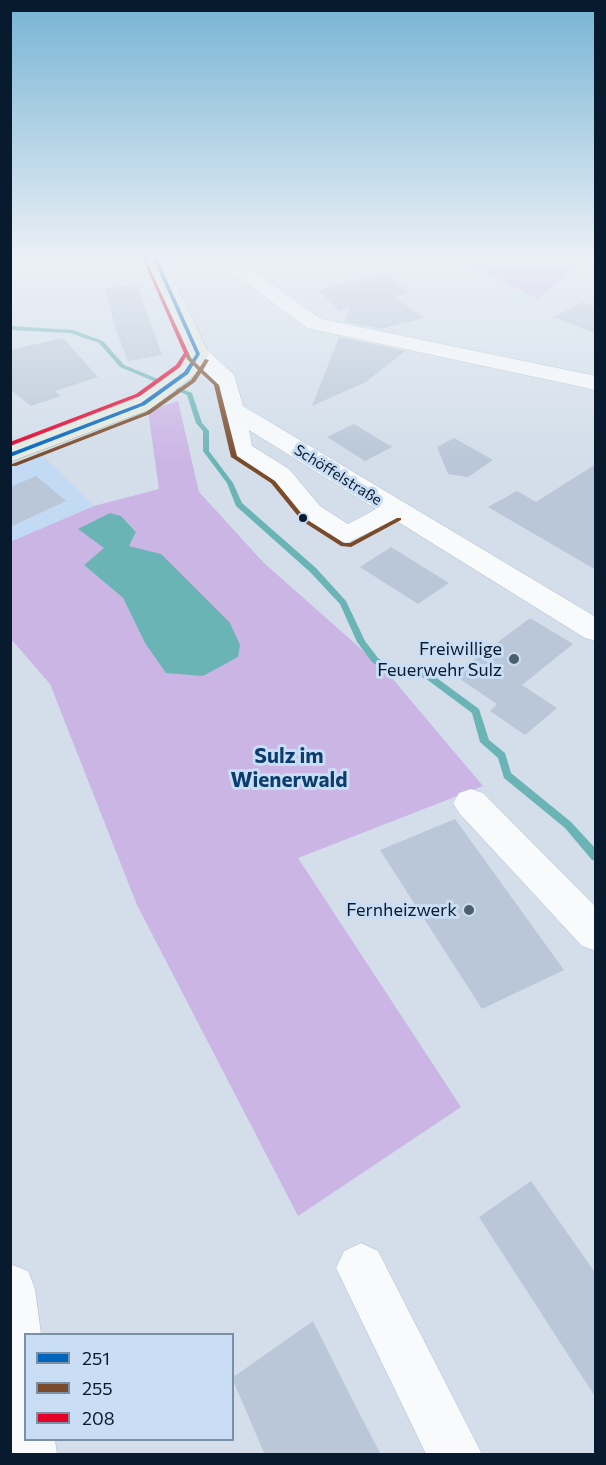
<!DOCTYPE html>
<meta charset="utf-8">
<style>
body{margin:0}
#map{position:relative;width:606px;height:1465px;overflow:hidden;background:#d3deea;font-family:Commissioner,sans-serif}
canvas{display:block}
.frame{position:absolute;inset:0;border:12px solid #071a2e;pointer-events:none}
.legend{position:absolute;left:24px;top:1333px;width:210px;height:108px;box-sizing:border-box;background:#c9ddf4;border:2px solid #7b8fa5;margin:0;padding:8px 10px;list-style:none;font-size:18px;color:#071a2e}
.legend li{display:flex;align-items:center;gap:12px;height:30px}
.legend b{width:30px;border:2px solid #7b8fa5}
</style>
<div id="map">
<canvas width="606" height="1465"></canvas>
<div class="frame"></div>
<ul class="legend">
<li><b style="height:8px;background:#0065bd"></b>251</li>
<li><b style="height:8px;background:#7a4b2a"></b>255</li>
<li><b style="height:8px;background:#e4002b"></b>208</li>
</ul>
</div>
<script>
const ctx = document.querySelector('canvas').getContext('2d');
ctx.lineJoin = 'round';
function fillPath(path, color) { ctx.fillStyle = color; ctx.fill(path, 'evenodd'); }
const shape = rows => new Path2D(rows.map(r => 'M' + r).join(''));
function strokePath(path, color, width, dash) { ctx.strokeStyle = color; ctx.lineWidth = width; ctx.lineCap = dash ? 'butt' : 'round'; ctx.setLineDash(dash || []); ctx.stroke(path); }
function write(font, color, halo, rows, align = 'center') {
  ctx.font = font + ' Commissioner,sans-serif'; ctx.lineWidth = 6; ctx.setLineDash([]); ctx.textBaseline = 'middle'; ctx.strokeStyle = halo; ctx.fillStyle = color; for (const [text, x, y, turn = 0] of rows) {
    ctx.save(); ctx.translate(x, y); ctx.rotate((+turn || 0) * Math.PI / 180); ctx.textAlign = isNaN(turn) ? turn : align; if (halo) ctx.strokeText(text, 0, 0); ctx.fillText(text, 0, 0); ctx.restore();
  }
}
fillPath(shape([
 [39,452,94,506,11,542,11,467]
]), '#c3daf4');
fillPath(shape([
 [452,256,590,256,537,299],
 [178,401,199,492,264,563,386,671,483,786,298,858,461,1107,298,1216,137,905,50,684,11,639,10,542,94,506,159,489,148,411],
 [121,516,136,532,129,546,145,643,123,598,84,565,105,548,79,529]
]), '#cbb5e5');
fillPath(shape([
 [110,513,121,516,136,532,129,546,161,554,230,623,240,645,238,657,203,676,166,673,145,643,123,598,84,565,104,548,78,529]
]), '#6bb4b6');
fillPath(shape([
 [10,326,73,330,103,341,124,365,192,393,202,423,209,431,209,451,233,483,242,503,316,568,346,601,365,641,378,658,387,664,430,673,479,709,489,740,505,753,511,773,571,822,596,849,596,861,592,860,565,828,504,778,498,758,480,742,472,713,425,678,382,669,372,662,357,642,340,604,310,572,236,506,227,483,203,451,203,431,196,423,187,395,120,367,99,343,70,333,10,330,10,326]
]), '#6bb4b6');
fillPath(shape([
 [385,274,411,293,395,297,424,318,381,329,345,322,350,308,340,311,317,290],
 [137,285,162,355,128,361,116,330,105,288],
 [583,302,596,307,596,334,554,317],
 [339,337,405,351,366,382,312,406],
 [63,338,98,377,55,391,61,396,31,406,10,389,10,350],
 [354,424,392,447,365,461,327,437],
 [454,438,493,460,468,477,448,474,437,447],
 [596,464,596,570,488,507,517,491,536,502],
 [36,476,66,501,10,527,10,487],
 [391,547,449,583,418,604,360,567],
 [530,618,573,644,522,685,557,708,525,735,490,711,497,704,454,675],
 [455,819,564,970,482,1009,380,850],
 [531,1181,596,1274,596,1398,479,1217],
 [313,1321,352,1399,381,1455,265,1455,232,1378]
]), '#b9c7d8');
const minor = shape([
 [210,256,232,256,321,319,596,376,596,390,307,328,210,256],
 [198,348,206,349,234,375,243,406,596,617,596,641,585,638,395,520,347,543,337,541,302,518,271,479,232,454,229,449,215,382,187,354,190,349,198,348],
 [249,430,376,509,348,524,320,506,289,469,252,446,249,430],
 [471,789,483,793,596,907,596,951,582,946,459,813,453,803,459,793,471,789],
 [361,1243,378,1251,482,1454,426,1454,336,1268,344,1251,361,1243],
 [10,1264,28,1271,35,1289,41,1334,26,1334,26,1440,55,1440,57,1454,10,1454,10,1264]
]);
const major = shape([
 [145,256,163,256,209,354,197,373,151,409,10,462,10,446,135,399,178,369,187,354,145,256]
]);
strokePath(minor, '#afbdcd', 1);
strokePath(major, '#9aa99f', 1);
fillPath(minor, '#f8fafc');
fillPath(major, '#e3eae2');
fillPath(shape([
 [152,256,156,256,200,354,188,374,145,405,10,457,10,453,141,403,184,372,196,354,152,256]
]), '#0065bd');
fillPath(shape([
 [143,259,146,260,191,358,200,367,205,359,209,360,203,370,219,385,237,456,275,481,306,519,344,543,350,543,397,518,401,518,401,520,351,547,341,546,302,521,271,483,231,457,214,385,201,373,195,382,150,414,16,466,12,466,12,464,146,412,191,380,198,370,187,359,143,259]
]), '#7a4b2a');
fillPath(shape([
 [143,259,146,260,188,353,180,367,140,396,10,446,10,442,136,394,176,365,184,353,143,259]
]), '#e4002b');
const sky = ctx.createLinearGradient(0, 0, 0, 461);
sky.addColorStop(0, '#76b4d4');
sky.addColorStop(0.56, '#ebf0f6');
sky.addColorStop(1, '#ebf0f600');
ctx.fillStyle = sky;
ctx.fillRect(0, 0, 606, 461);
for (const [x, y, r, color] of [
 [303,518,5,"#071a2e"],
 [514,659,6,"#4e5f70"],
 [469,910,6,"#4e5f70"]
]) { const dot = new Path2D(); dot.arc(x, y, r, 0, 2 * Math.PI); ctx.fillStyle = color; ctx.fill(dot); strokePath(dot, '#c9ddf4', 2); }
write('15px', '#071a2e', '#c9ddf4', [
 ["Schöffelstraße",338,475,32]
]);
write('18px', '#071a2e', '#c9ddf4', [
 ["Freiwillige",502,649],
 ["Feuerwehr Sulz",502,670],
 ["Fernheizwerk",457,910]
], 'right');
write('bold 21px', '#0c3c6b', '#c9ddf4', [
 ["Sulz im",289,756],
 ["Wienerwald",289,780]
]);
</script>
